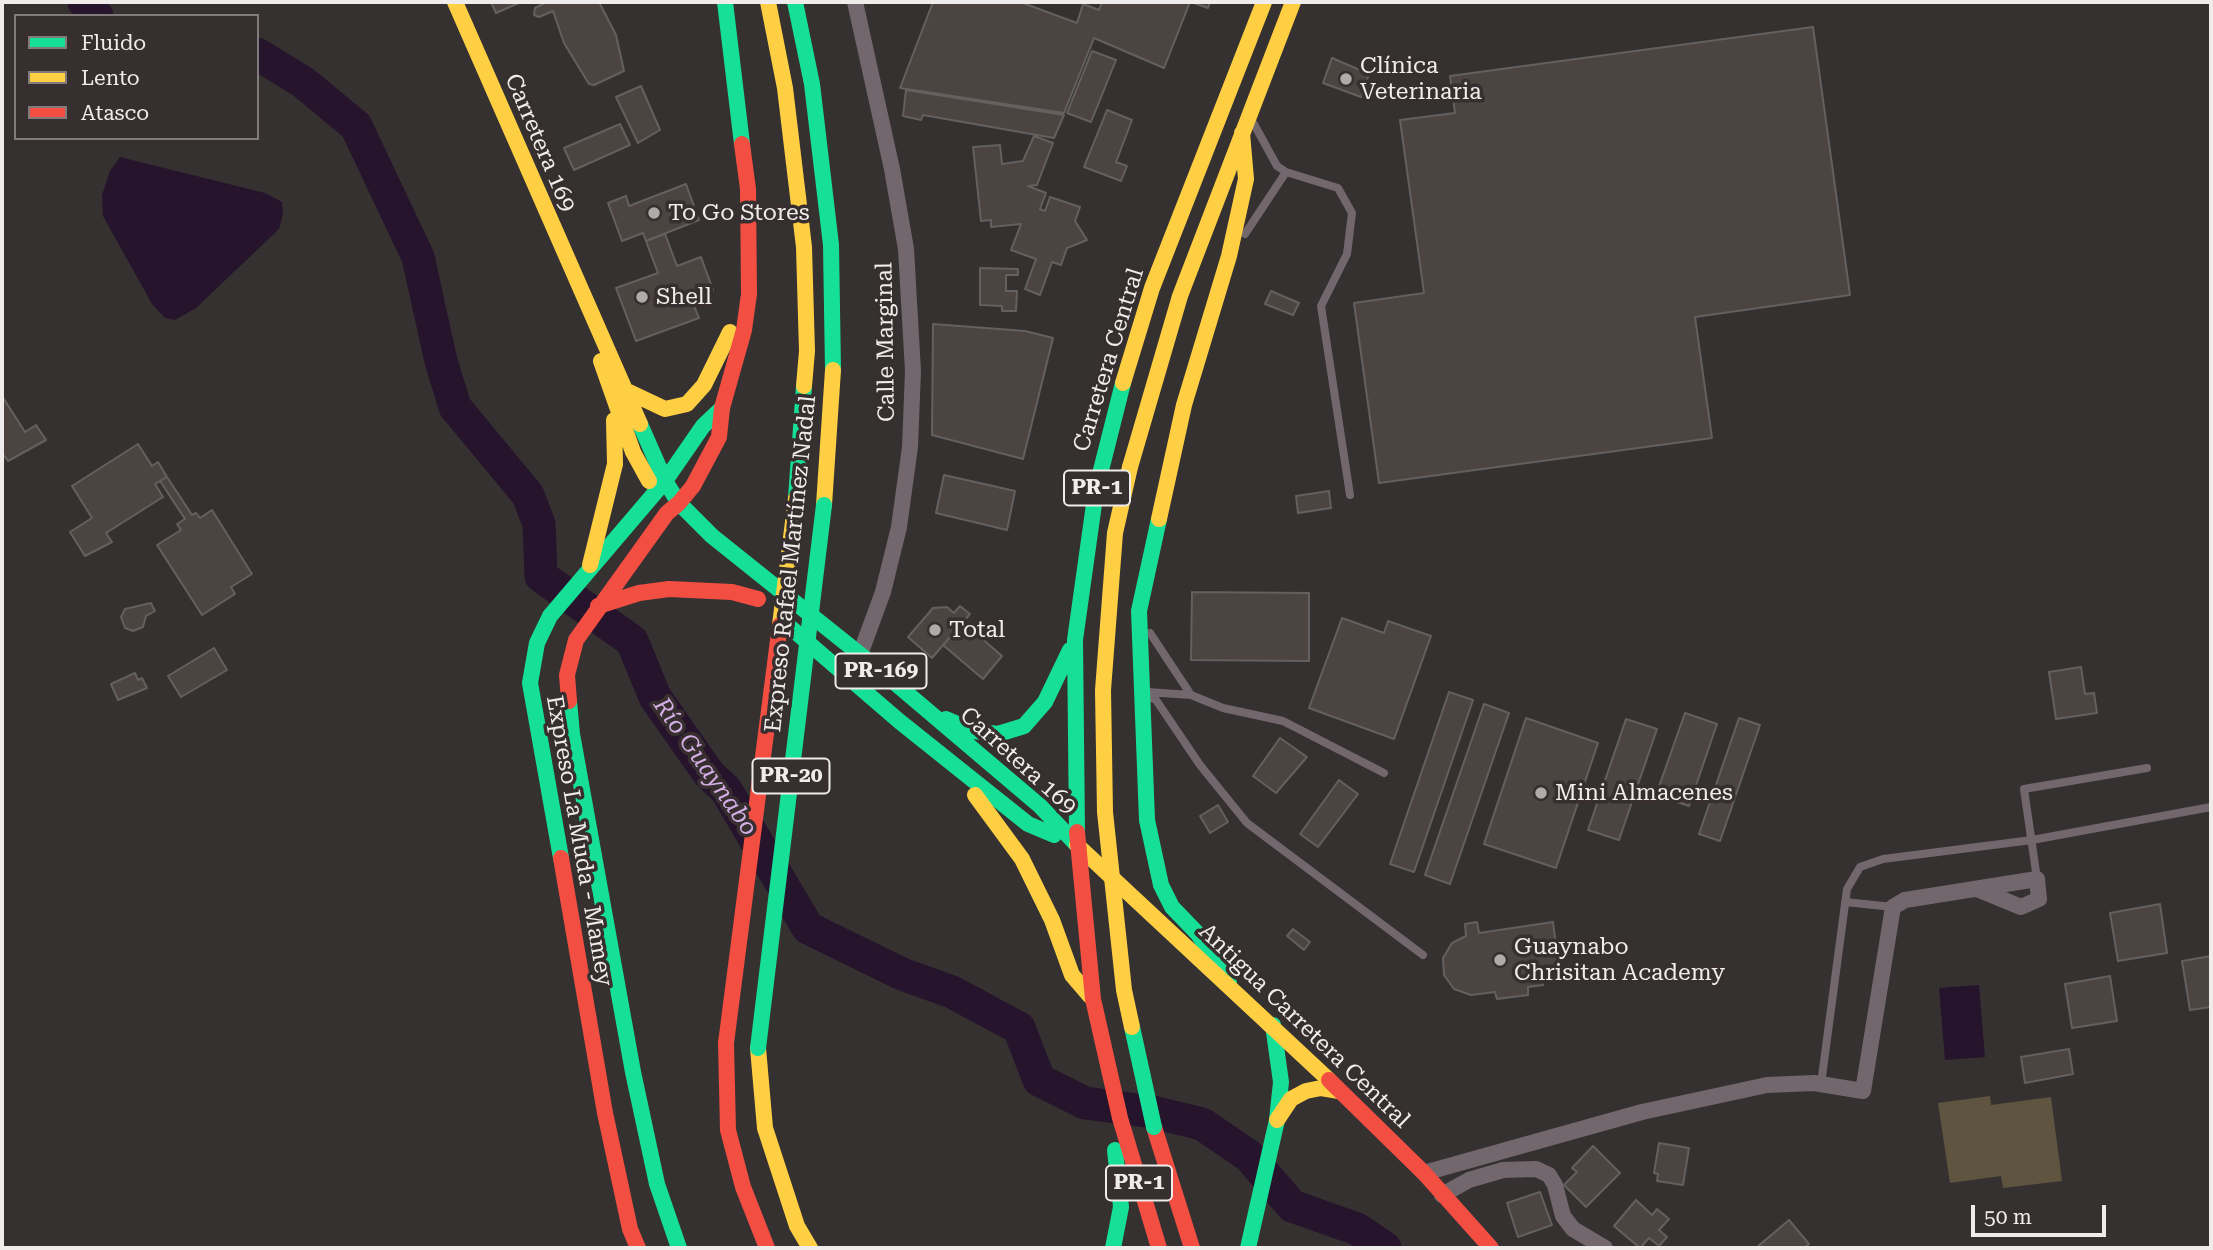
<!DOCTYPE html>
<meta charset="utf-8">
<style>
body{margin:0}
#map{position:relative;width:2213px;height:1250px;overflow:hidden;background:#353131;font-family:"Roboto Serif",serif}
canvas{display:block}
.frame{position:absolute;inset:0;border:4px solid #f1ecec;pointer-events:none}
.legend{position:absolute;left:14px;top:14px;width:245px;height:126px;box-sizing:border-box;background:#372f2f;border:2px solid #817b7b;margin:0;padding:9px 12px;list-style:none;font-size:21px;color:#f1ecec}
.legend li{display:flex;align-items:center;gap:14px;height:35px}
.legend b{width:35px;border:2px solid #817b7b}
.scale{position:absolute;left:1971px;top:1205px;width:135px;height:32px;box-sizing:border-box;border:4px solid #f1ecec;border-top:0;padding-left:9px;font-size:21px;line-height:24px;white-space:nowrap;color:#f1ecec;-webkit-text-stroke:5px #372f2f;paint-order:stroke}
</style>
<div id="map">
<canvas width="2213" height="1250"></canvas>
<div class="frame"></div>
<ul class="legend">
<li><b style="height:9px;background:#16e098"></b>Fluido</li>
<li><b style="height:9px;background:#ffcf43"></b>Lento</li>
<li><b style="height:9px;background:#f24e42"></b>Atasco</li>
</ul>
<div class="scale">50 m</div>
</div>
<script>
const ctx = document.querySelector('canvas').getContext('2d');
ctx.lineJoin = 'round';
function fillPath(path, color) { ctx.fillStyle = color; ctx.fill(path, 'evenodd'); }
const shape = rows => new Path2D(rows.map(r => 'M' + r).join(''));
function strokePath(path, color, width, dash) { ctx.strokeStyle = color; ctx.lineWidth = width; ctx.lineCap = dash ? 'butt' : 'round'; ctx.setLineDash(dash || []); ctx.stroke(path); }
function write(font, color, halo, rows, align = 'center') {
  ctx.font = font + ' "Roboto Serif",serif'; ctx.lineWidth = 7; ctx.setLineDash([]); ctx.textBaseline = 'middle'; ctx.strokeStyle = halo; ctx.fillStyle = color; for (const [text, x, y, turn = 0] of rows) {
    ctx.save(); ctx.translate(x, y); ctx.rotate((+turn || 0) * Math.PI / 180); ctx.textAlign = isNaN(turn) ? turn : align; if (halo) ctx.strokeText(text, 0, 0); ctx.fillText(text, 0, 0); ctx.restore();
  }
}
fillPath(shape([
 [1990,1096,1991,1105,2051,1097,2062,1181,2003,1188,2001,1176,1950,1183,1938,1103]
]), '#5f5440');
fillPath(shape([
 [120,157,265,193,282,202,283,214,279,229,196,308,175,320,165,318,152,304,103,216,102,195,110,171],
 [1979,985,1985,1057,1945,1060,1939,988]
]), '#25142c');
strokePath(shape([
 [84,2,97,16],
 [257,54,303,82,356,126,418,257,441,361,455,407,528,495,539,524,541,576,632,641,655,697,709,774,726,790,808,928,902,974,952,992,1019,1028,1039,1080,1085,1103,1153,1112,1202,1124,1249,1156,1292,1206,1357,1229,1385,1248]
]), '#25142c', 33);
const building = shape([
 [491,2,521,2,496,13,491,2],
 [547,2,599,2,616,35,624,71,594,85,589,84,564,43,553,11,539,17,534,15,535,8,547,2],
 [933,2,1020,2,1077,23,1083,4,1099,10,1102,2,1190,2,1164,68,1094,38,1064,113,900,88,933,2],
 [1191,2,1210,2,1208,8,1191,2],
 [1813,27,1850,295,1695,317,1712,438,1379,483,1354,303,1424,293,1400,120,1455,113,1450,76,1813,27],
 [1092,51,1116,60,1091,122,1067,113,1092,51],
 [1332,58,1369,74,1361,97,1323,83,1332,58],
 [641,86,660,130,638,143,616,97,641,86],
 [906,90,1064,115,1054,138,923,115,921,120,903,116,906,90],
 [1107,110,1132,120,1116,162,1127,166,1121,181,1084,167,1107,110],
 [620,124,630,145,574,170,564,148,620,124],
 [1034,136,1053,143,1037,185,1028,186,1046,193,1040,209,1045,211,1050,197,1080,207,1075,221,1087,240,1067,248,1061,265,1052,262,1040,295,1025,289,1036,259,1011,250,1021,224,991,227,991,220,981,221,973,147,1000,145,1002,164,1023,161,1034,136],
 [686,184,699,220,646,241,643,233,622,241,608,203,626,196,629,206,686,184],
 [665,234,677,266,701,257,713,290,691,298,699,318,636,341,616,288,658,273,646,241,665,234],
 [980,268,1018,269,1018,275,1006,275,1006,291,1017,291,1016,311,1002,311,1002,306,980,305,980,268],
 [1271,291,1299,303,1293,315,1265,304,1271,291],
 [933,324,1025,331,1053,338,1023,459,932,435,933,324],
 [2,396,25,432,36,425,46,440,8,461,2,453,2,396],
 [138,444,152,466,158,462,167,477,155,484,163,497,106,533,112,542,85,556,70,532,92,518,72,486,138,444],
 [944,475,1015,491,1007,530,936,513,944,475],
 [167,477,192,515,196,513,200,518,212,510,252,574,231,587,235,594,202,615,157,545,181,530,177,524,185,519,160,481,167,477],
 [1329,491,1331,508,1298,513,1296,496,1329,491],
 [1192,592,1309,593,1309,661,1191,660,1192,592],
 [151,603,155,611,146,616,143,627,133,631,125,628,121,617,125,609,151,603],
 [960,606,970,614,932,658,908,637,933,608,947,607,954,613,960,606],
 [1342,618,1384,633,1388,621,1431,636,1394,739,1309,708,1342,618],
 [963,622,1002,656,983,679,943,645,963,622],
 [214,648,227,670,181,697,168,676,214,648],
 [2081,667,2085,694,2094,693,2097,713,2056,719,2049,672,2081,667],
 [135,673,138,680,142,678,147,688,118,700,111,684,135,673],
 [1449,692,1473,700,1414,872,1390,864,1449,692],
 [1484,704,1509,713,1450,884,1425,875,1484,704],
 [1685,713,1717,724,1689,806,1656,795,1685,713],
 [1526,718,1598,743,1556,868,1484,844,1526,718],
 [1739,718,1760,725,1720,841,1699,834,1739,718],
 [1626,719,1657,729,1619,840,1588,830,1626,719],
 [1280,738,1307,757,1276,793,1253,776,1280,738],
 [1339,780,1358,794,1318,847,1300,834,1339,780],
 [1218,805,1228,822,1210,833,1200,816,1218,805],
 [2160,904,2167,953,2118,961,2110,913,2160,904],
 [1477,922,1479,933,1553,922,1559,970,1542,972,1543,985,1528,987,1528,995,1497,999,1495,992,1471,995,1454,989,1444,975,1443,958,1452,943,1466,936,1465,924,1477,922],
 [1293,929,1310,942,1304,950,1287,936,1293,929],
 [2211,956,2211,1007,2190,1010,2182,961,2211,956],
 [2110,976,2117,1021,2072,1028,2065,984,2110,976],
 [2069,1049,2073,1074,2025,1083,2021,1057,2069,1049],
 [1659,1143,1689,1148,1683,1185,1657,1181,1658,1174,1654,1173,1659,1143],
 [1593,1146,1620,1173,1586,1207,1564,1185,1577,1172,1572,1168,1593,1146],
 [1540,1192,1552,1225,1518,1237,1507,1203,1540,1192],
 [1636,1200,1652,1215,1657,1209,1669,1219,1659,1230,1667,1237,1659,1246,1649,1238,1640,1248,1614,1226,1636,1200],
 [1789,1220,1809,1244,1804,1248,1756,1248,1789,1220]
]);
fillPath(building, '#4c4440');
strokePath(building, '#63605f', 2);
strokePath(shape([
 [1254,124,1277,166,1286,172,1338,188,1352,213,1347,254,1321,306,1350,495],
 [1245,234,1286,172],
 [1150,633,1191,695],
 [1147,692,1191,695,1223,708,1283,721,1384,773],
 [1149,697,1156,700,1200,765,1247,823,1423,955],
 [2037,879,2024,789,2147,768],
 [1845,902,1893,907],
 [1821,1084,1847,889,1860,867,1883,859,2032,840,2211,807]
]), '#72676c', 8);
strokePath(shape([
 [855,2,892,169,906,249,913,371,910,447,899,527,883,592,858,660],
 [1424,1173,1642,1112,1767,1085,1814,1083,1863,1091,1893,907,1905,900,2037,879,2039,899,2021,907,1977,889],
 [1442,1195,1469,1180,1503,1170,1536,1169,1549,1175,1555,1185,1563,1216,1573,1229,1605,1248]
]), '#72676c', 16);
strokePath(shape([
 [725,2,742,144],
 [795,2,812,84,831,245,833,370],
 [722,408,703,426,665,481,679,503,712,536,882,672,1040,806,1077,845],
 [796,498,804,386],
 [1159,519,1139,611,1147,820,1161,885,1172,907,1198,934,1229,983],
 [791,628,899,721,1028,824,1054,835],
 [569,701,572,734,633,1072,657,1184,679,1248],
 [946,719,974,731,998,734,1024,726,1045,702,1070,650],
 [1077,832,1075,640,1096,490,1123,383],
 [561,858,530,683,537,643,550,616,665,481,640,424],
 [1113,1248,1121,1207,1115,1150],
 [1248,1248,1277,1120,1281,1082,1273,1025]
]), '#16e098', 16);
strokePath(shape([
 [455,2,640,424],
 [768,2,785,88,804,247,807,351,804,386],
 [601,361,633,452,649,481],
 [1123,383,1152,288,1264,2],
 [629,392,665,409,687,404,704,385,730,332],
 [1130,467,1180,296,1293,2],
 [824,505,833,370],
 [1159,519,1184,405,1229,256,1246,179,1242,133],
 [590,565,615,464,614,420],
 [975,795,1022,859,1052,920,1072,975,1090,996],
 [1077,845,1329,1080],
 [758,1048,765,1128,797,1226,810,1248],
 [1277,1120,1291,1099,1306,1091,1321,1088,1339,1091]
]), '#ffcf43', 16);
strokePath(shape([
 [679,503,693,486,719,437,722,408,744,330,749,294,748,189,742,144],
 [598,606,639,593,669,589,732,592,758,599],
 [569,701,567,675,576,640,667,513,679,503],
 [1077,832,1093,999,1120,1118,1159,1248],
 [561,858,605,1113,630,1229,638,1248],
 [726,1043,728,1130,743,1187,767,1248],
 [1329,1080,1424,1173,1491,1248],
 [1154,1127,1192,1248]
]), '#f24e42', 16);
strokePath(shape([
 [1132,1027,1154,1127],
 [758,1048,824,505]
]), '#16e098', 16);
strokePath(shape([
 [1130,467,1115,533,1103,690,1105,812,1124,990,1132,1027],
 [780,625,796,498]
]), '#ffcf43', 16);
strokePath(shape([
 [726,1043,780,625]
]), '#f24e42', 16);
for (const [x, y, r, color] of [
 [1346,79,7,"#afabab"],
 [654,213,7,"#afabab"],
 [642,297,7,"#afabab"],
 [935,630,7,"#afabab"],
 [1541,793,7,"#afabab"],
 [1500,960,7,"#afabab"]
]) { const dot = new Path2D(); dot.arc(x, y, r, 0, 2 * Math.PI); ctx.fillStyle = color; ctx.fill(dot); strokePath(dot, '#372f2f', 2.5); }
for (const [x, y, w] of [
 [1097,488,66],
 [881,671,91],
 [791,776,77],
 [1139,1183,66]
]) { const box = new Path2D(); box.roundRect(x - w / 2, y - 17.5, w, 35, 5); ctx.fillStyle = '#372f2f'; ctx.fill(box); strokePath(box, '#f1ecec', 2); }
write('bold 21px', '#f1ecec', null, [
 ["PR-1",1097,488],
 ["PR-169",881,671],
 ["PR-20",791,776],
 ["PR-1",1139,1183]
]);
write('23px', '#f1ecec', '#372f2f', [
 ["Clínica",1360,66],
 ["Veterinaria",1360,92],
 ["To Go Stores",668,213],
 ["Shell",656,297],
 ["Total",949,630],
 ["Mini Almacenes",1555,793],
 ["Guaynabo",1514,947],
 ["Chrisitan Academy",1514,973]
], 'left');
write('23px', '#f1ecec', '#372f2f', [
 ["Carretera 169",540,143,67],
 ["Calle Marginal",886,342,-91],
 ["Carretera Central",1109,360,-73],
 ["Expreso Rafael Martínez Nadal",791,564,-84],
 ["Carretera 169",1018,761,42],
 ["Expreso La Muda - Mamey",579,841,80],
 ["Antigua Carretera Central",1304,1026,44]
]);
write('italic 24px', '#d4afe6', '#372f2f', [
 ["Río Guaynabo",705,767,55]
]);
</script>
